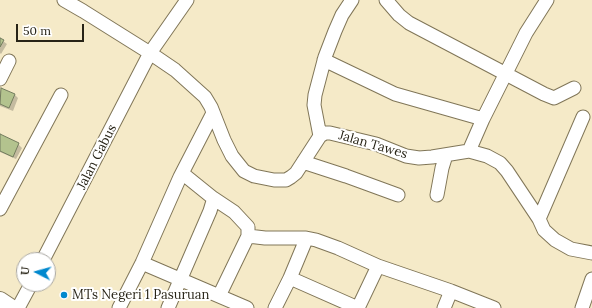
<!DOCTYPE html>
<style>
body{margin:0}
#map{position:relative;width:592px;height:308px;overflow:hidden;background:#f5eac8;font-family:Lora,serif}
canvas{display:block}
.north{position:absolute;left:16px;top:252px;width:40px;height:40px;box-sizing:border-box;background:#fff;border:1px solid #a9a7a2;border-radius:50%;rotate:276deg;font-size:11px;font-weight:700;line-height:16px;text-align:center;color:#272316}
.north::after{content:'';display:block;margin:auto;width:14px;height:18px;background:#0088ce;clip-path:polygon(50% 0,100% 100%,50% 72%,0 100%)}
.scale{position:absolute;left:16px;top:24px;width:68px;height:18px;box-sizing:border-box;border:2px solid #272316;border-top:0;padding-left:5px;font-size:12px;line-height:14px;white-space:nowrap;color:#272316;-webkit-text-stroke:3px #fff;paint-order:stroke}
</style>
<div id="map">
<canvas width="592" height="308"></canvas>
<div class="north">U</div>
<div class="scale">50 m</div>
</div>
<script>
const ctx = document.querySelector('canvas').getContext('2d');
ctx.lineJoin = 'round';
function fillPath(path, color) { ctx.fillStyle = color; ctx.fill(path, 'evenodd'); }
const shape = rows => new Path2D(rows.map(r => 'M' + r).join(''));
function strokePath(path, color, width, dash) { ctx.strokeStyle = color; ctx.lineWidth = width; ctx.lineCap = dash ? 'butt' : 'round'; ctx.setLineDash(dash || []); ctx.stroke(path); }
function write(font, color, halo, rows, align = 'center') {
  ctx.font = font + ' Lora,serif'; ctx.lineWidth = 4; ctx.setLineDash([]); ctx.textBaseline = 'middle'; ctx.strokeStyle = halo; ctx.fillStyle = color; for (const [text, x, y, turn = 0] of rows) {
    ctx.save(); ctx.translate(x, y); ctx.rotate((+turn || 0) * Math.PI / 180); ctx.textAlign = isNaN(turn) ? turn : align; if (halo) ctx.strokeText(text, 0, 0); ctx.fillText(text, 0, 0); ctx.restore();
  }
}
fillPath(shape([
 [0,39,7,44,1,54,0,53],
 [1,89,15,95,18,98,13,111,0,106,0,92],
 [0,136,18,144,22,148,16,159,0,152]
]), '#0003');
const building = shape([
 [0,38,4,40,0,47,0,38],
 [1,88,15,94,9,108,0,104,1,88],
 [0,134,19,143,13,157,0,151,0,134]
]);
fillPath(building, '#b3c38e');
strokePath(building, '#737c5e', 1);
const minor = shape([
 [64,0,83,11,150,53,175,70,205,97,211,107,224,140,232,156,244,171,254,176,274,180,286,180,291,177,296,173,320,136,325,133,330,133,376,144,406,156,419,158,432,157,469,151,487,156,500,163,507,171,539,219,544,230,555,240,571,249,592,253],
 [386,0,399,15,409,23,544,94,554,98,574,88],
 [324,60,395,94,483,119],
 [0,79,9,61],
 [320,136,314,105,315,95,325,57,335,31,342,15,352,0],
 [469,151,483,119,526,33,547,0],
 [303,162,346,176,398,195],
 [437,195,442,168,446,155],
 [213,198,234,212,248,227,248,236,219,296],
 [0,209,61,95],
 [539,219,583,117],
 [248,236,265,238,306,238,316,240,338,248,378,266,451,291,494,308],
 [306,238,305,242,290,278,358,308],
 [43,260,150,53,187,0],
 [142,263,247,308],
 [18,308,31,284],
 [119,308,142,263,180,177,213,113],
 [168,308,210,211,213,201,213,198,182,173],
 [275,308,290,278],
 [358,308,378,266],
 [444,308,451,291],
 [582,308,592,279]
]);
const major = shape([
 [0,300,12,308]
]);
strokePath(minor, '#807658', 15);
strokePath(major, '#807658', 18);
strokePath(minor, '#fff', 13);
strokePath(major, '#fff', 16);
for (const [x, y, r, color] of [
 [64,295,4,"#0088ce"]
]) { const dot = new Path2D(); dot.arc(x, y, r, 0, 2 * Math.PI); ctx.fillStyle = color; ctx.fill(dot); strokePath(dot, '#fff', 1.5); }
write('13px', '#272316', '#fff', [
 ["Jalan Tawes",373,145,16],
 ["Jalan Gabus",97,157,-63]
]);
write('13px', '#272316', '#fff', [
 ["MTs Negeri 1 Pasuruan",72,295]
], 'left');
</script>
